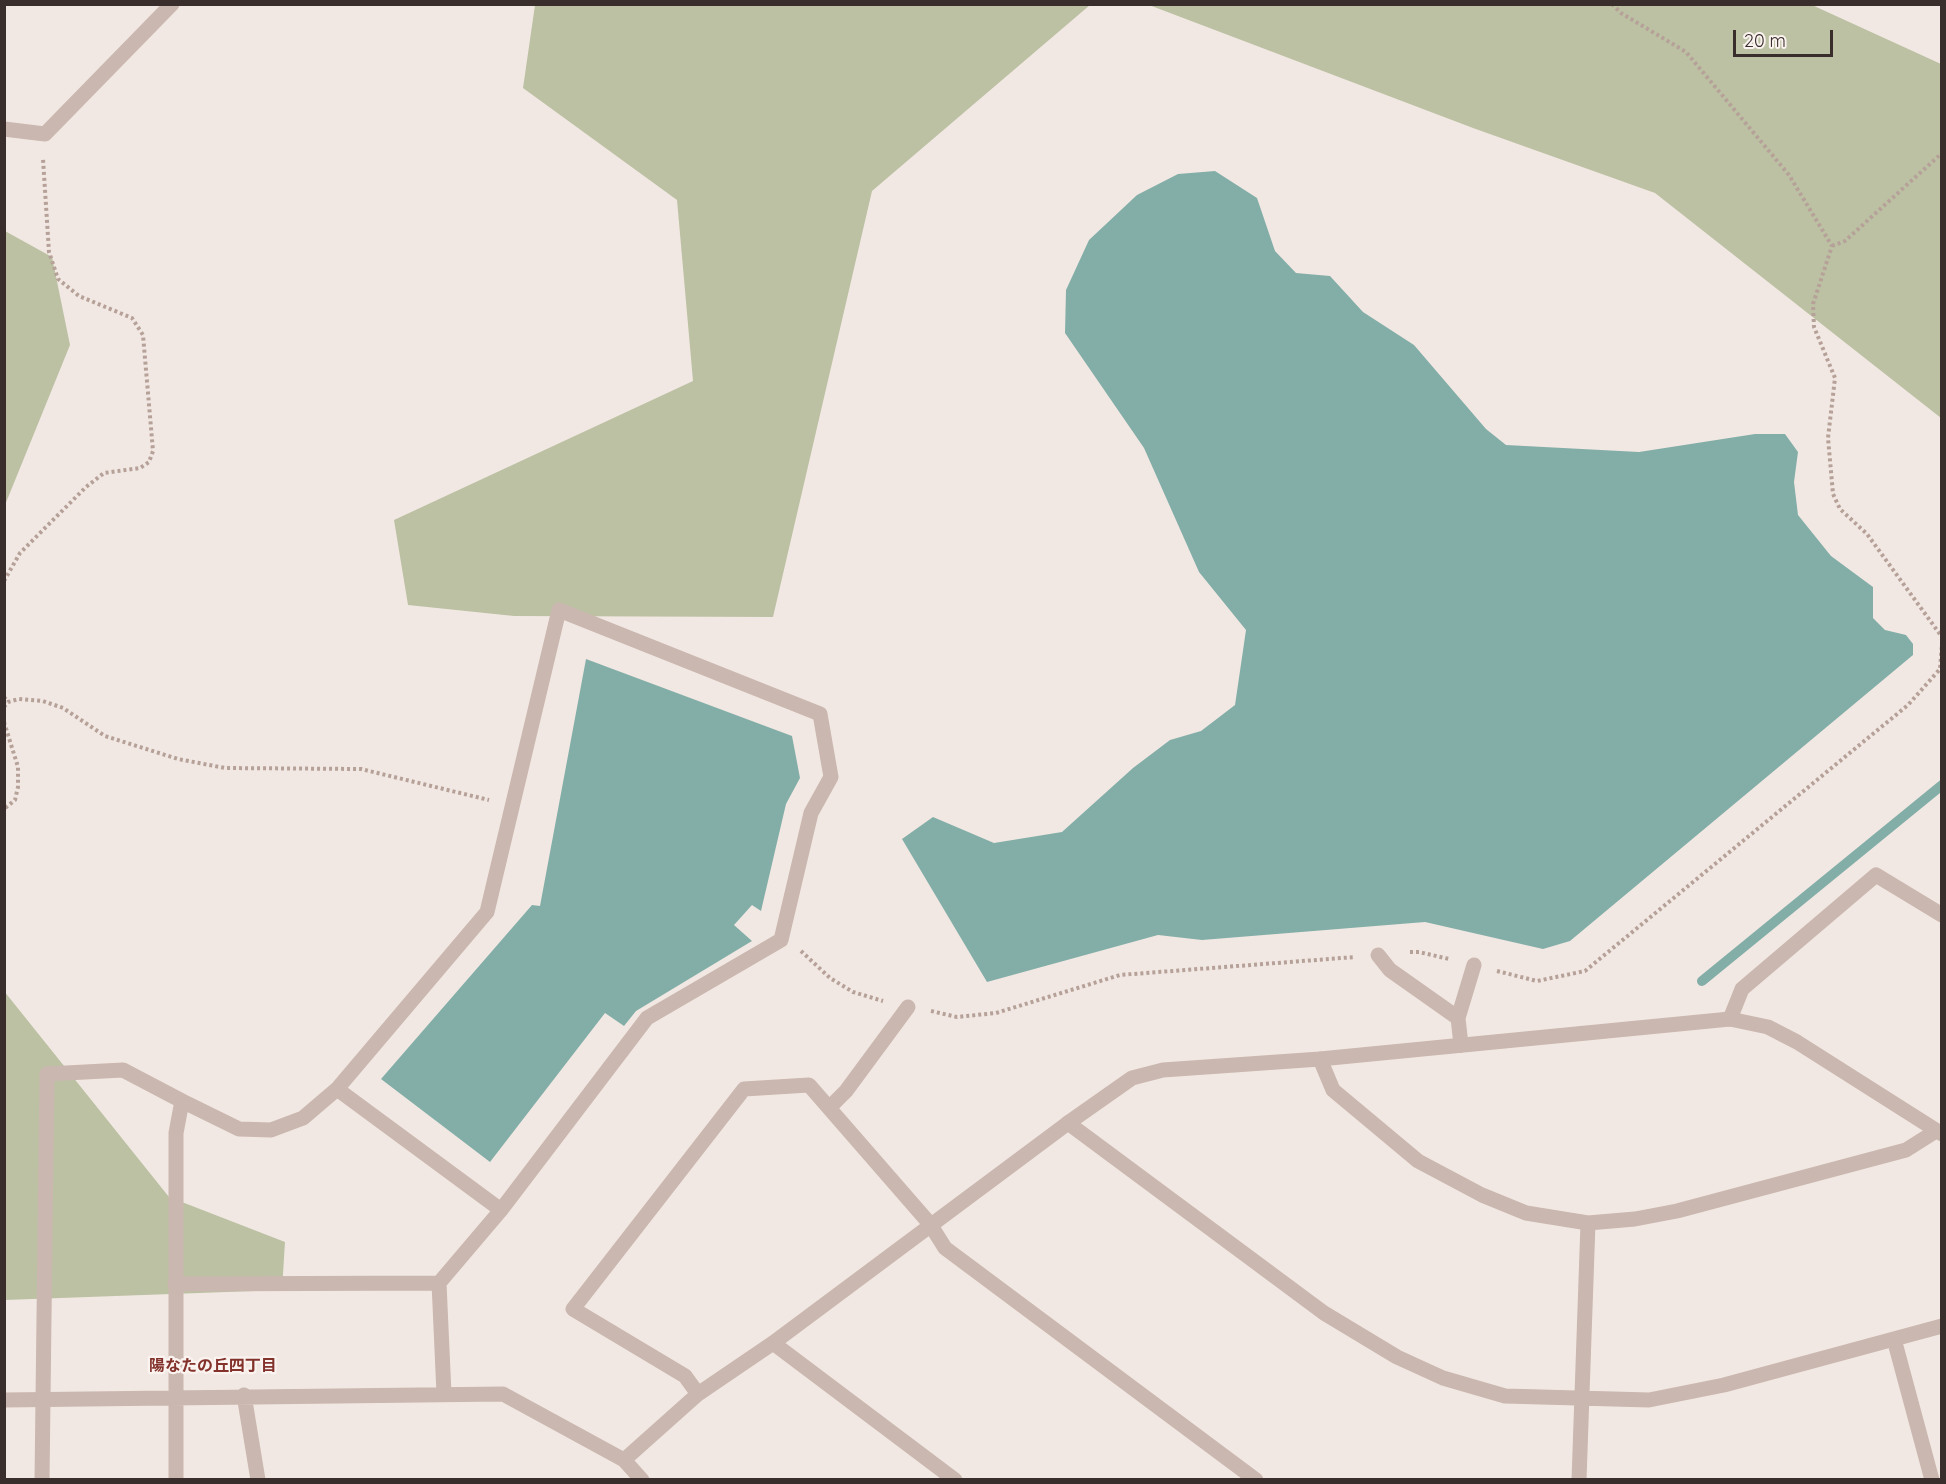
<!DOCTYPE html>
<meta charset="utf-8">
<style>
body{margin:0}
#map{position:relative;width:1946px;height:1484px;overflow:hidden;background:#f2e8e3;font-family:Quicksand,sans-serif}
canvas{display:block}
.frame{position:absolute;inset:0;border:6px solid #3a2e2c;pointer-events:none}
.scale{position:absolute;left:1733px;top:30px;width:100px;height:27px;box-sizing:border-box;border:3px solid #3a2e2c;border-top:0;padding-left:8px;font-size:18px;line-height:21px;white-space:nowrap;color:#3a2e2c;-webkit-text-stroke:4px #faf3ef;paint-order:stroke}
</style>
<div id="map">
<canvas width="1946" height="1484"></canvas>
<div class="frame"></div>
<div class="scale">20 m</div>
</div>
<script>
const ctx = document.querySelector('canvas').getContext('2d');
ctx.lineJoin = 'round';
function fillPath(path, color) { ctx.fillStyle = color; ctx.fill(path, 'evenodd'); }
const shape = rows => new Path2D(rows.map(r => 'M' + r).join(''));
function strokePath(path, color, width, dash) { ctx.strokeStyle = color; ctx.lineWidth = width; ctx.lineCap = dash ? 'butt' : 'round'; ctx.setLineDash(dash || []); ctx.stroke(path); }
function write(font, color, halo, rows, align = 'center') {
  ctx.font = font + ' Quicksand,"Noto Sans JP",sans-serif'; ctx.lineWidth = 4.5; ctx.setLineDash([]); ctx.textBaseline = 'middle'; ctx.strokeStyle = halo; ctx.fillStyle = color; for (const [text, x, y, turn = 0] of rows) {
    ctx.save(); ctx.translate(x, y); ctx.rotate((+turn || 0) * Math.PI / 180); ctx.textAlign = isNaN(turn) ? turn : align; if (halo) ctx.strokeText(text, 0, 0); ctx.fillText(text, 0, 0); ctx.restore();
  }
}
fillPath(shape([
 [535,5,1090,5,872,191,773,617,514,616,408,605,394,520,693,381,677,200,523,88],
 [1149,5,1812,5,1941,64,1941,418,1655,193,1473,128],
 [5,231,52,257,70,345,5,505],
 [4,991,169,1197,285,1242,282,1290,5,1300]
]), '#bcc1a3');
fillPath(shape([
 [1215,171,1257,198,1275,251,1296,273,1330,276,1363,312,1414,345,1486,429,1506,445,1639,452,1755,434,1785,434,1798,452,1794,482,1798,515,1831,556,1873,587,1873,618,1885,630,1906,635,1913,644,1913,655,1570,941,1543,949,1425,922,1202,940,1158,935,987,982,902,839,933,817,994,843,1062,832,1133,768,1170,740,1201,731,1235,705,1246,630,1199,572,1144,448,1065,333,1066,290,1089,240,1137,195,1178,174],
 [586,659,792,736,800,778,786,804,761,911,752,905,734,925,752,941,636,1011,624,1026,605,1013,490,1162,381,1079,532,905,540,906]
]), '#83aea8');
strokePath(shape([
 [1702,981,1942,785]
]), '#83aea8', 10);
strokePath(shape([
 [1612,4,1621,13,1686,52,1789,175,1832,246,1813,304,1814,327,1835,378,1828,438,1833,494,1840,509,1867,534,1942,637],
 [1832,246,1845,241,1942,153],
 [4,581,20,553,86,487,104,473,140,468,149,462,153,451,143,335,132,318,79,296,58,279,49,252,43,159],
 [4,697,8,702],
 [4,707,8,702,19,699,43,701,63,708,105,736,178,759,225,768,361,769,489,800],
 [4,722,18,767,18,787,15,800,4,809],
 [801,951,830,978,853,992,883,1001],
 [1410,952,1419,952,1449,959],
 [1497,971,1537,981,1585,971,1908,705,1940,669,1942,644],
 [931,1011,957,1017,996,1013,1120,975,1355,957]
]), '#b6a199', 4, [3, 3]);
strokePath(shape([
 [4,129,45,134,172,4],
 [1378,955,1390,970,1458,1018,1461,1045],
 [1458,1018,1474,965],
 [1730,1019,1742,989,1876,875,1942,915],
 [1320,1059,1333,1090,1418,1161,1482,1195,1526,1213,1588,1223,1635,1219,1677,1211,1906,1150,1936,1131],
 [47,1074,123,1070,182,1101],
 [337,1089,501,1210],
 [829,1108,846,1091,908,1007],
 [175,1284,439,1283],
 [1894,1339,1932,1480],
 [773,1343,955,1480],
 [698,1394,685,1376,573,1309,744,1089,809,1085,930,1224,945,1248,1256,1480],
 [244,1395,258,1480],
 [4,1400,503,1394,624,1460],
 [176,1480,176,1133,182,1101,239,1129,271,1130,303,1118,337,1089,487,912,559,610,820,714,831,777,811,813,781,940,647,1018,501,1210,439,1283,444,1394],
 [642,1480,624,1460,698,1394,773,1343,1068,1123,1324,1313,1397,1357,1443,1378,1505,1396,1649,1400,1724,1385,1942,1326],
 [1579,1480,1588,1223]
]), '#cab7af', 15);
strokePath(shape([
 [1068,1123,1132,1078,1163,1070,1320,1059,1730,1019,1768,1027,1797,1042,1942,1134],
 [42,1480,47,1074]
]), '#cab7af', 15);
write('bold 16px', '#83312b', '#faf3ef', [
 ["陽なたの丘四丁目",213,1366]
]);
</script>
